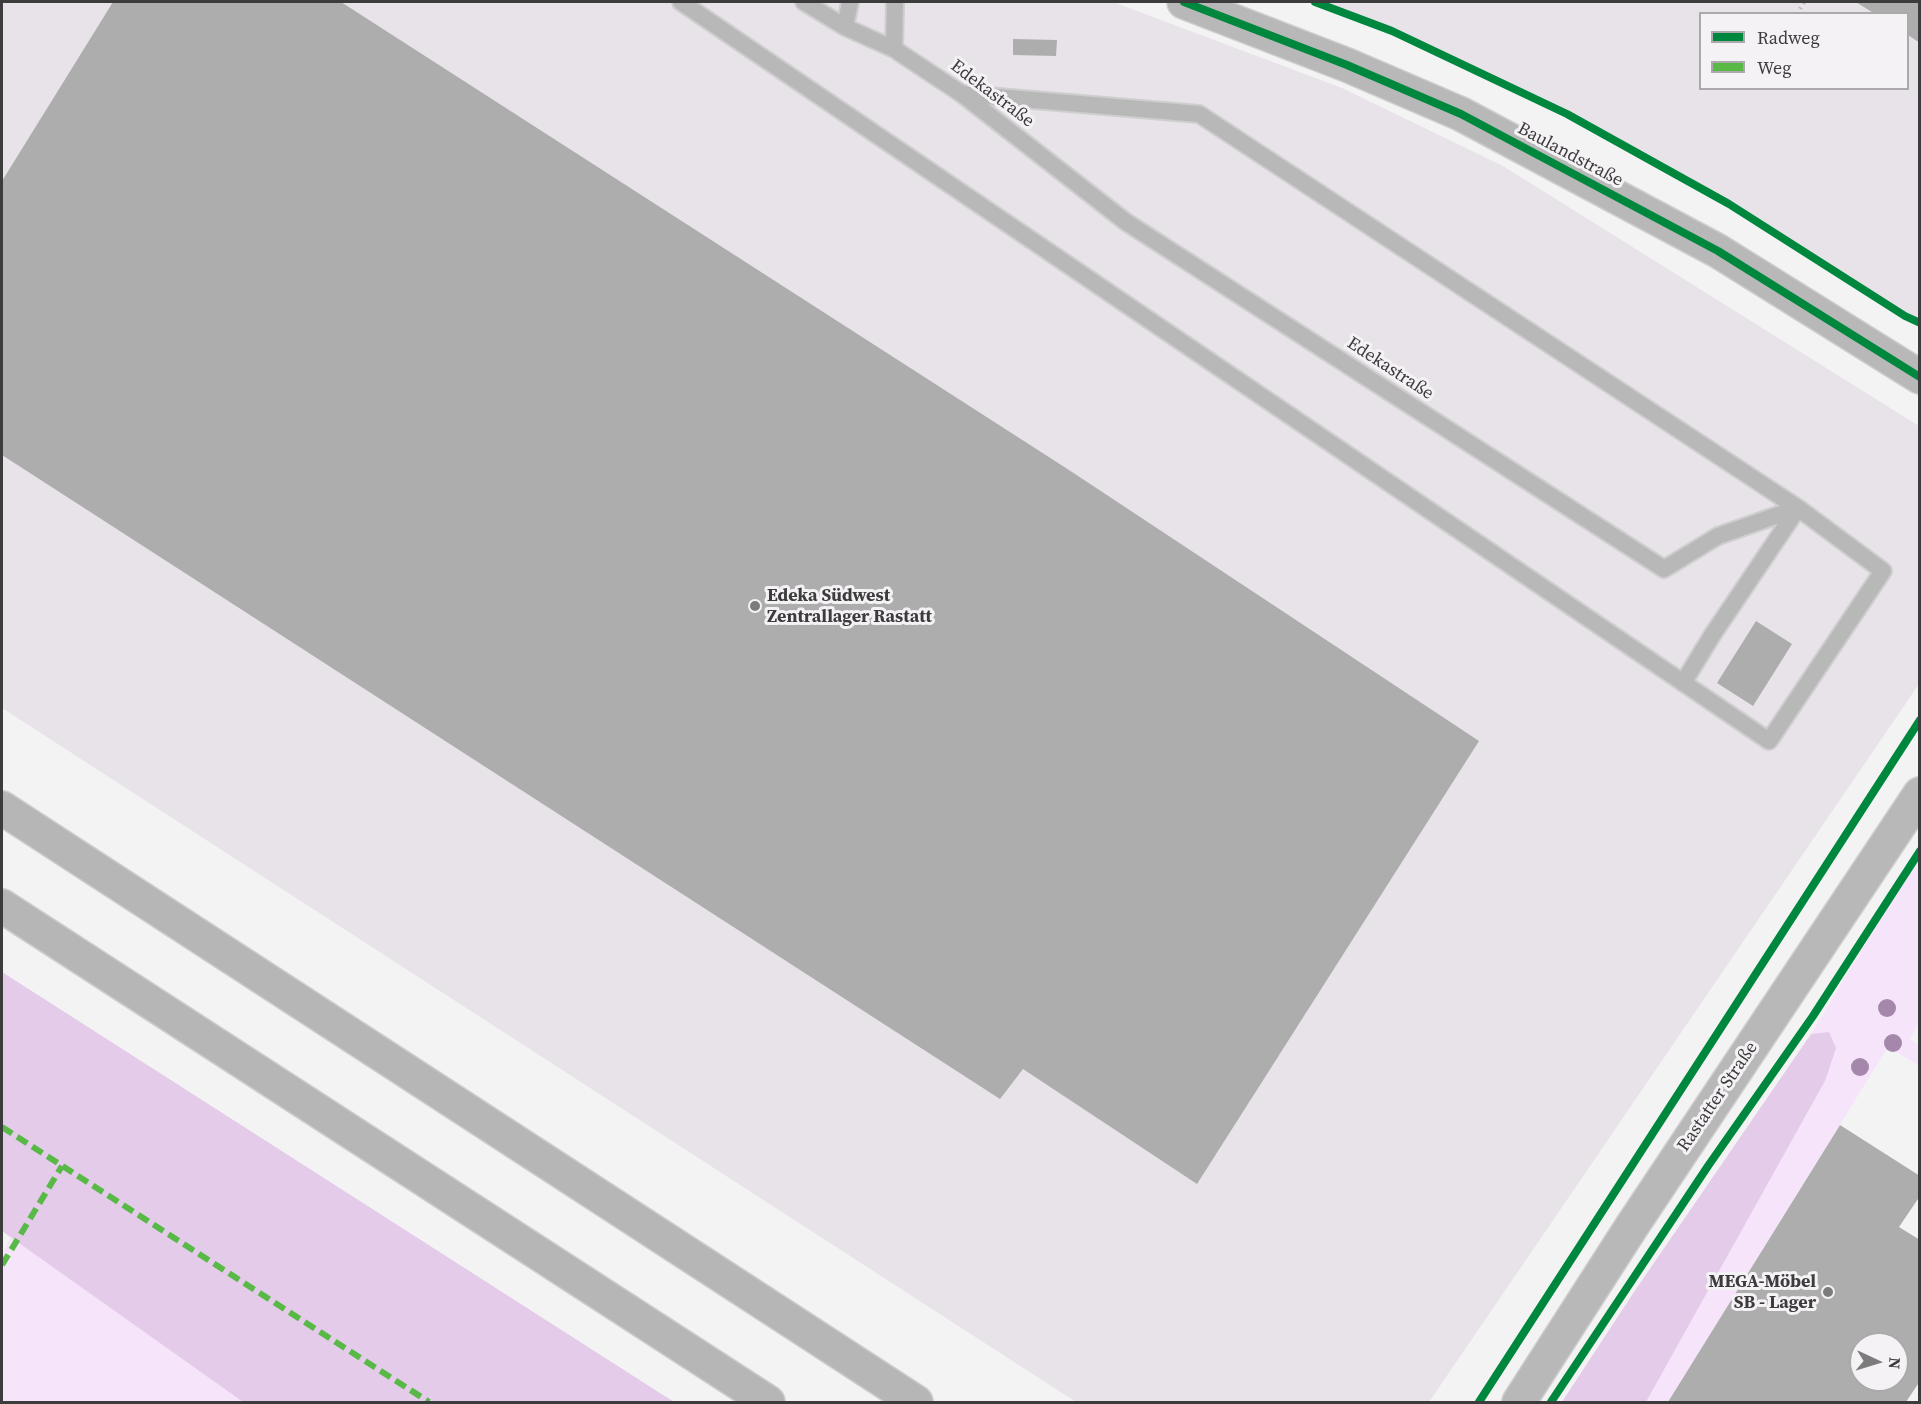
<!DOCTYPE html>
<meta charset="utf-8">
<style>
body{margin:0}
#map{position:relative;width:1921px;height:1404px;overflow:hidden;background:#f4f3f4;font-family:"Source Serif 4",serif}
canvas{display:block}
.frame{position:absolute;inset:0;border:3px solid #3d3c3d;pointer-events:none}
.legend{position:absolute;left:1699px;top:12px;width:210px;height:78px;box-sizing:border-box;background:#f5f2f5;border:2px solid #aba9ab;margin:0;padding:8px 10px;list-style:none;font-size:18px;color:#3d3c3d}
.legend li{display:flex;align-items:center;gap:12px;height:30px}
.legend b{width:30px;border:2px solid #aba9ab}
.north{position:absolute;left:1849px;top:1332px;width:60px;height:60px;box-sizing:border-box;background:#f5f2f5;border:2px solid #aba9ab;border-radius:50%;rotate:94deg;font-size:16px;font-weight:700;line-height:24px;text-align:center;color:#3d3c3d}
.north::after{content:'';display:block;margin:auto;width:21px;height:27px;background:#7d7c7d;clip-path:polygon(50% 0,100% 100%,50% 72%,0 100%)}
</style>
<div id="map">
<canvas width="1921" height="1404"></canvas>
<div class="frame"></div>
<ul class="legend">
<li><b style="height:8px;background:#00873e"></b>Radweg</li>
<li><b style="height:8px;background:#58b947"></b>Weg</li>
</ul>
<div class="north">N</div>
</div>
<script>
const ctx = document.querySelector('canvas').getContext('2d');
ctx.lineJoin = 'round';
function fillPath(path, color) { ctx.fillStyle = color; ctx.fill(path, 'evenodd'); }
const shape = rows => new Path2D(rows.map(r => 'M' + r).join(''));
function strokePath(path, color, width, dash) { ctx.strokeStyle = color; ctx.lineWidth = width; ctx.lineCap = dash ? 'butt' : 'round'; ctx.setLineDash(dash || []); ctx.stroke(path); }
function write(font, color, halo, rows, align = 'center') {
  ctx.font = font + ' "Source Serif 4",serif'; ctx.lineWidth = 6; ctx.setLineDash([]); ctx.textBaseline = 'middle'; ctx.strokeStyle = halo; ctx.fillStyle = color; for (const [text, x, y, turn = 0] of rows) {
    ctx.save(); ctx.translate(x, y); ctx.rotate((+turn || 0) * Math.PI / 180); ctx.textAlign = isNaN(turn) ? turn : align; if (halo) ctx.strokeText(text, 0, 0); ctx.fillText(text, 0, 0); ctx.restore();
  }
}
fillPath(shape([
 [2,2,1113,2,1342,88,1503,166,1919,426,1919,684,1429,1402,1076,1402,2,708],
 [1315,2,1919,2,1919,323,1905,316,1729,204,1567,114,1392,31],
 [1700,14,1908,14,1908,88,1700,88]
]), '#e7e3e8');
fillPath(shape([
 [1919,860,1919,1023,1910,1039,1919,1045,1919,1066,1888,1047,1668,1402,1646,1402,1825,1081,1829,1032,1811,1034,1902,883],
 [11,1237,243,1402,2,1402,2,1253]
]), '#f6e5fa');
fillPath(shape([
 [2,972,674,1402,243,1402,2,1231],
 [1829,1032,1836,1048,1825,1081,1646,1402,1562,1402,1634,1292,1811,1034]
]), '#e3cbe9');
fillPath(shape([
 [113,2,341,2,1069,470,1479,741,1197,1184,1023,1069,1000,1099,2,455,2,181],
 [1856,2,1920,2,1920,43,1908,35,1908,14,1875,14],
 [1013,39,1057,40,1056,56,1013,55],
 [1756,621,1792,644,1753,706,1717,683],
 [1840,1125,1920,1176,1920,1196,1899,1227,1920,1240,1920,1381,1906,1402,1668,1402],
 [1861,1344,1897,1344,1897,1380,1861,1380]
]), '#aeadae');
const lane = shape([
 [681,2,1769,741,1883,571,1798,508,1718,536,1664,569,1126,222,962,94,894,49,845,27,804,2],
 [845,27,850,2],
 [894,49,895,2],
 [963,94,1199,114,1798,508,1713,634,1683,683]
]);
const secondary = shape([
 [1184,2,1347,65,1461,114,1718,251,1920,377],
 [1519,1402,1632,1226,1920,794]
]);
const highway = shape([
 [2,808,916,1402],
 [2,906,768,1402]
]);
strokePath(lane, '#cfcecf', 20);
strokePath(secondary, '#cfcecf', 36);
strokePath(highway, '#cfcecf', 36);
strokePath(shape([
 [1797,14,1804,2]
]), '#b6b5b6', 4, [1.5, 4.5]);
strokePath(lane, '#b9b8b9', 16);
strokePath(secondary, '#b8b8b8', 33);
strokePath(highway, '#b6b6b6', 33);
strokePath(shape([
 [2,1127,429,1402],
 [2,1265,62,1166]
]), '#58b947', 6, [12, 6]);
strokePath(shape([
 [1184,2,1347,65,1461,114,1718,251,1920,377],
 [1315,2,1392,31,1567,114,1729,204,1905,316,1920,323],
 [1479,1402,1920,720],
 [1551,1402,1708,1166,1813,1016,1920,851]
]), '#00873e', 8);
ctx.fillStyle = '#a487ab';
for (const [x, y] of [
 [1887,1008],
 [1893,1043],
 [1860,1067]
]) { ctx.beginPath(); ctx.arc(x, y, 9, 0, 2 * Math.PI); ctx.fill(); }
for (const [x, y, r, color] of [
 [755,606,6,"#7d7c7d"],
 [1828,1292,6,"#7d7c7d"]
]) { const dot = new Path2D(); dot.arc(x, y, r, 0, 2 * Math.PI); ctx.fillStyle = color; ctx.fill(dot); strokePath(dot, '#f5f2f5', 2); }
write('18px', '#3d3c3d', '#f5f2f5', [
 ["Edekastraße",992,94,37],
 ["Baulandstraße",1570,155,28],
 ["Edekastraße",1390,369,33],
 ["Rastatter Straße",1718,1097,-56]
]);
write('bold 18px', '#3d3c3d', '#f5f2f5', [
 ["Edeka Südwest",767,596],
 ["Zentrallager Rastatt",767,617],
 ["MEGA-Möbel",1816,1282,"right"],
 ["SB - Lager",1816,1303,"right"]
], 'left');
</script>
